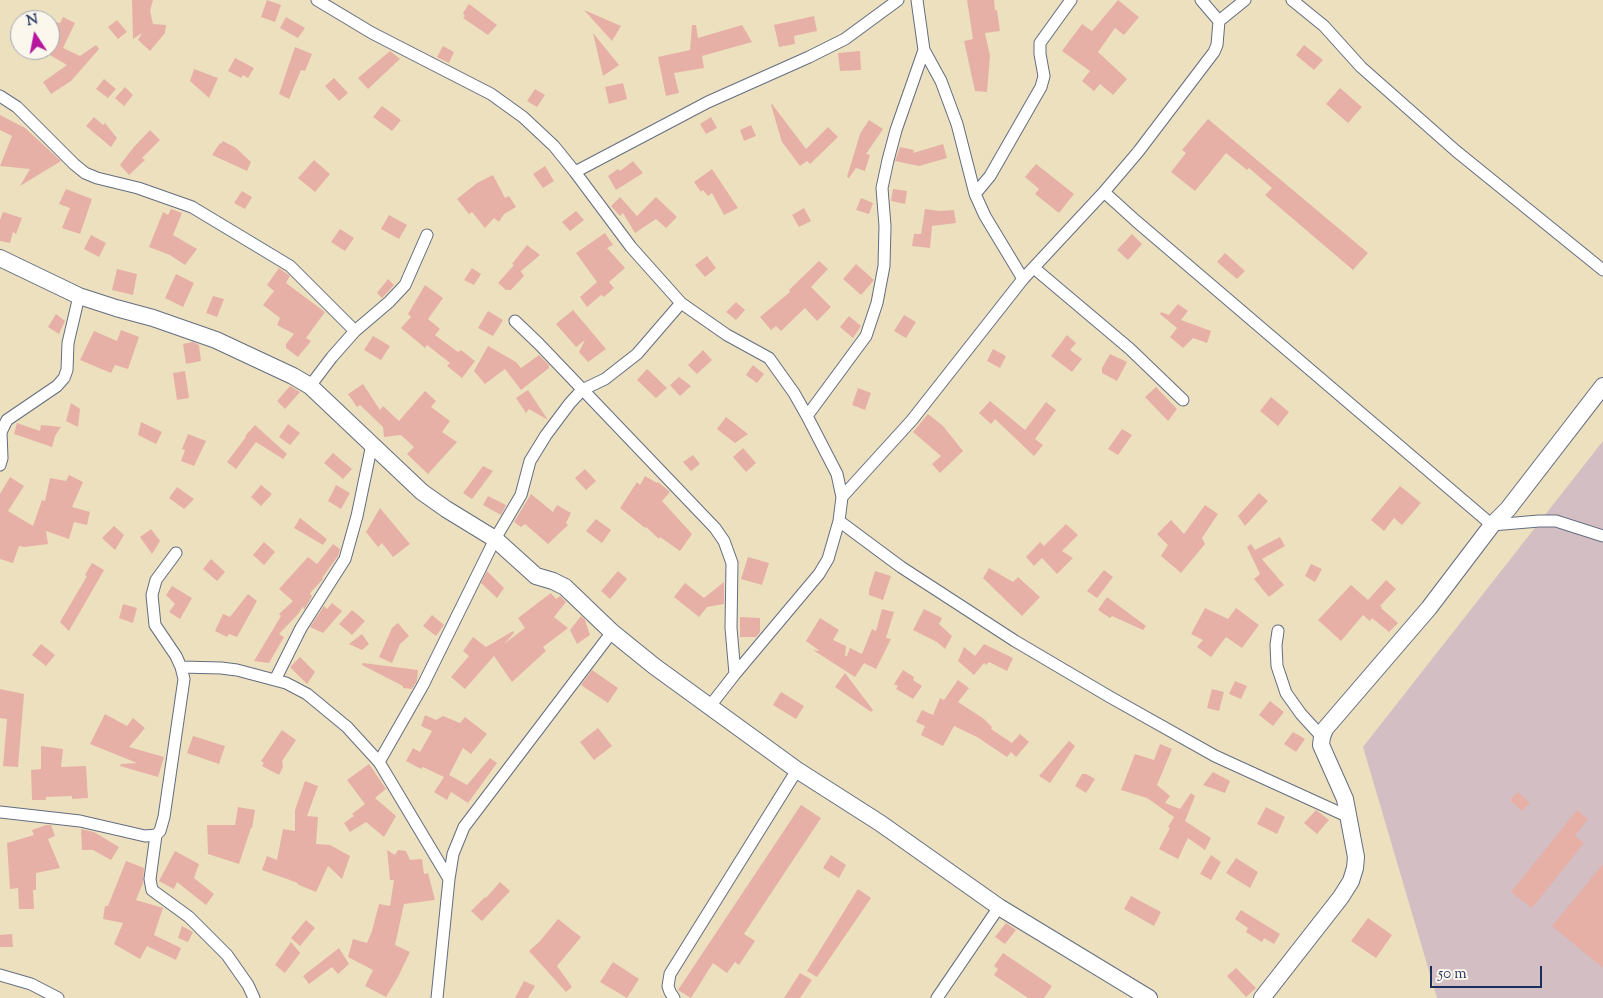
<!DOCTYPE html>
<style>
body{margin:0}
#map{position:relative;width:1603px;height:998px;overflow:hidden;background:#ece0be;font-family:"Sorts Mill Goudy",serif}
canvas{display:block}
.north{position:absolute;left:10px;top:10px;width:50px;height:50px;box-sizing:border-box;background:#fbf7ec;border:1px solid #a1a7b3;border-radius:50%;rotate:349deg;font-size:14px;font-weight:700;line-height:20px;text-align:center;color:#1b2f5e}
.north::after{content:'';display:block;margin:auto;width:18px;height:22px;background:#b5179e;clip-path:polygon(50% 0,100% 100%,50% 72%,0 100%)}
.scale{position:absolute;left:1430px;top:966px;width:112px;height:22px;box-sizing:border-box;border:2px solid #1b2f5e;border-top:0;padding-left:6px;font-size:15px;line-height:18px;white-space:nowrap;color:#1b2f5e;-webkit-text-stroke:4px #fbf7ec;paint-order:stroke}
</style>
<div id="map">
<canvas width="1603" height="998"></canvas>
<div class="north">N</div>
<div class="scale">50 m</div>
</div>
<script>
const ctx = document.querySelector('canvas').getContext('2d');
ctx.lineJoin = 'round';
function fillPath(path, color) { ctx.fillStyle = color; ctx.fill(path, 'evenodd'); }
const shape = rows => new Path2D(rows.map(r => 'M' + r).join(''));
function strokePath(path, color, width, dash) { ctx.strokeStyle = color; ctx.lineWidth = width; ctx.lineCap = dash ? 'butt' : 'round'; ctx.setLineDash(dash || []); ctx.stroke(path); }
fillPath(shape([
 [1603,441,1603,998,1437,998,1363,747]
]), '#d2bec3');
fillPath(shape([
 [132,0,153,0,150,11,153,24,166,25,165,33,150,51,138,40,142,33,133,39],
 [267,0,281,5,275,22,261,17],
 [967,0,994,0,995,10,997,10,1000,31,985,33,990,56,987,92,975,91,964,41,973,39],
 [1118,0,1139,17,1124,35,1115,28,1098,52,1127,79,1113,95,1100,84,1094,91,1082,81,1090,71,1062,51,1082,24,1092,31],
 [469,4,497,25,488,35,463,18,465,16,463,13],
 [584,10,621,26,612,41],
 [814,16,817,31,794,36,795,44,779,47,774,25],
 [63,17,75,23,63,48,80,56,96,45,99,49,71,81,51,94,43,82,67,65,50,55,50,21,60,23],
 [286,17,305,28,298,38,280,28],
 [117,20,127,32,118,39,108,27],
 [692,25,696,25,698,38,742,25,752,42,702,56,704,68,674,73,679,93,666,96,658,57,690,50],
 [593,33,619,65,603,76],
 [1304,45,1323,60,1314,70,1296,55],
 [443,46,454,52,449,63,437,57],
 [295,47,312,54,305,71,301,70,289,99,279,94],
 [390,51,400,59,368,89,358,78],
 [860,51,861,70,840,71,838,53],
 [235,58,254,68,248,78,243,75,241,78,228,71],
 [194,69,218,78,209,98,190,81],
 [334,78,348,93,339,101,325,86],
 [104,79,116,89,108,98,96,89],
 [623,83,627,99,609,104,605,87],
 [125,87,133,95,124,106,115,98],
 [1340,88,1362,107,1348,123,1326,104],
 [535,89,545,95,537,107,527,101],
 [772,104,806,149,828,127,838,137,810,164,807,161,800,166,782,142,771,105],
 [382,106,401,120,392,131,373,117],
 [0,115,25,128,61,161,20,186,30,169,0,166,12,136,0,130],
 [94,117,103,125,105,123,117,138,111,147,86,126],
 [711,117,717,128,706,134,700,124],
 [1208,119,1368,253,1353,270,1265,195,1272,188,1249,168,1247,170,1226,153,1195,191,1171,172,1186,153,1182,150],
 [869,120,883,129,866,154,870,155,865,171,856,168,849,178,847,177,860,134],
 [751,125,756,136,744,141,740,130],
 [150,130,160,140,142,158,145,160,129,175,120,165,133,148],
 [223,141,236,148,251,162,247,171,212,155,220,143,221,144],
 [943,144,947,158,919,166,895,161,900,147,914,150,913,153],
 [314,160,330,174,315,192,298,178],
 [633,161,643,173,616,190,608,176,618,169,620,171],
 [1036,164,1074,194,1059,213,1035,194,1039,189,1025,177],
 [545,166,554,181,543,188,533,174],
 [712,169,738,208,724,215,712,193,708,196,703,190,701,192,694,182],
 [493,175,505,198,509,196,516,207,504,214,499,222,494,218,485,228,472,212,469,214,457,199,477,183],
 [66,189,92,199,80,234,62,228,70,208,59,204],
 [893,189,907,191,905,204,891,201],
 [242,191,252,197,245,209,234,203],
 [620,197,637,216,656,197,677,217,666,228,656,219,635,233,623,213,620,216,611,206],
 [861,198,873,203,869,214,856,210],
 [804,208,811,221,799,227,792,215],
 [171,209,182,213,173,235,197,249,185,265,170,255,149,247,163,212,168,215],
 [925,209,939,211,954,210,956,223,932,226,930,248,912,246,914,234,921,234],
 [576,211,584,220,570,231,562,222],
 [3,212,22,218,16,234,13,232,10,243,0,241,0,220],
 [389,215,407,225,399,239,381,229],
 [340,229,354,238,345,251,331,242],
 [605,233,613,245,607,248,625,268,609,282,614,288,604,297,601,295,587,307,580,297,597,282,576,253],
 [1132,234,1142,244,1128,260,1117,250],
 [91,235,106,243,99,257,84,249],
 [527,245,540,255,521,271,520,270,524,276,511,290,506,290,498,283,514,265,512,264],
 [1225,253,1245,271,1237,279,1217,262],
 [707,256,716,268,705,277,695,265],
 [819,261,828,269,811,287,831,307,817,321,805,308,781,331,776,326,771,330,760,317,790,292,789,290],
 [856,264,874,280,861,295,843,279],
 [279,268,290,276,286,283,325,312,306,338,311,341,298,357,286,348,286,344,294,334,277,325,280,318,263,305,274,291,267,285],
 [472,268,481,274,474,285,464,280],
 [117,269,137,274,133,295,112,290],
 [176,274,194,283,183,307,165,298],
 [388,279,394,285,382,298,377,293],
 [425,285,443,298,428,319,440,329,435,335,458,352,461,350,475,361,462,378,447,366,450,363,427,345,425,348,401,328,411,317,408,314],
 [213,296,224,299,217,317,206,313],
 [736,302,745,310,736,320,726,312],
 [1178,304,1188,311,1181,320,1211,331,1207,343,1193,338,1183,348,1170,337,1177,328,1160,314,1161,312,1169,315],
 [573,310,606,349,588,362,579,352,585,340,576,347,556,324],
 [488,311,503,320,493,336,478,328],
 [56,314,65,321,59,334,48,327],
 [904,315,916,322,906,338,894,331],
 [849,316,861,326,853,338,840,327],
 [121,330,139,337,128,369,115,365,111,373,80,360,94,331,117,341],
 [1067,335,1076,343,1070,350,1082,359,1072,372,1051,356],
 [373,336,390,346,381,360,364,350],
 [193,342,199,345,201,361,186,364,183,344],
 [488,346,516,362,521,368,539,355,549,365,549,368,521,390,505,369,485,384,474,371],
 [993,349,1006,356,1000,368,987,361],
 [703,350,712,360,697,374,688,365],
 [1110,354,1127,362,1117,381,1102,373,1102,368],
 [753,365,764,374,757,383,746,375],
 [647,369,667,388,656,398,637,380],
 [185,371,189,398,177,400,173,373],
 [679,377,691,386,680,396,670,385],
 [363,384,380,410,383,406,399,421,425,391,436,401,431,407,450,421,442,432,457,442,428,474,407,454,414,447,401,435,384,437,383,427,360,405,357,407,348,394],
 [290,386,300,392,285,409,277,401],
 [1156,387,1177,409,1168,421,1145,397],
 [858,388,871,393,865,410,852,405],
 [528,390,548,420,529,409,526,413,516,398],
 [1271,397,1289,412,1278,426,1260,411],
 [990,401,1025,430,1046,402,1056,410,1035,439,1043,445,1034,456,995,419,991,424,979,413],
 [71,403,80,409,78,427,66,421],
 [928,414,943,426,963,451,940,473,932,464,941,456,913,432],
 [726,417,748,434,735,443,717,429],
 [141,422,162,432,156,444,138,435],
 [17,423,40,431,41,425,61,427,55,436,52,447,14,434],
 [288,424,300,433,290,445,279,437],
 [255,425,287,454,283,459,256,442,236,469,227,462,246,437,245,436],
 [1122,429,1132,435,1118,455,1108,449],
 [188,434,206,441,194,466,181,461,185,450,182,449],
 [743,448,756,463,746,472,733,457],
 [333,453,352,469,343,479,324,463],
 [693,455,700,464,691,471,683,462],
 [483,466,493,471,472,499,463,493],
 [585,469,596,481,586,490,575,478],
 [69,475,83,482,72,507,90,512,87,525,74,522,69,539,46,531,48,544,24,547,19,546,13,563,0,559,0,494,10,477,24,486,8,511,33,526,42,500,45,501,50,478,66,481],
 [645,476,657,483,658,482,670,492,662,501,692,534,680,551,660,537,659,539,646,527,645,528,620,508,637,482,640,485],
 [261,485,272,494,261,506,251,497],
 [336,485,350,493,341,509,328,501],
 [1400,486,1421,503,1402,525,1394,518,1384,531,1371,520],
 [177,487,194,499,184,509,169,498],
 [1259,493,1268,501,1245,526,1238,516],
 [531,494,553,512,557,505,571,513,566,523,568,525,548,544,525,524,521,527,514,522],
 [488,496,506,505,501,515,483,505],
 [1205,505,1218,514,1202,538,1205,544,1181,573,1161,556,1168,545,1157,534,1171,520,1184,534],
 [380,508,410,544,393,557,382,543,378,547,366,532],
 [300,518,327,539,323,545,294,528],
 [596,519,611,530,602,543,586,531],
 [1066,524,1078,535,1062,551,1073,558,1057,574,1042,558,1034,566,1026,557,1040,542,1044,546],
 [114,526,124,535,115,550,102,538],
 [151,529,160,541,152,554,140,537],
 [1280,537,1285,546,1262,559,1284,585,1269,597,1254,579,1260,574,1247,547,1251,544,1255,550],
 [264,542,275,552,264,565,253,555],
 [333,544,340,549,338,556,322,578,323,579,311,592,310,594,312,596,304,610,303,606,299,613,279,634,284,637,269,663,254,661,281,616,279,614,293,601,279,589,308,557,317,564],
 [748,557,769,563,762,585,741,579],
 [211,559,225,572,217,581,203,569],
 [92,563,104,570,69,631,60,622,87,576,85,575],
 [1311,564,1322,569,1315,582,1305,576],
 [989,568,1013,582,1018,577,1040,597,1022,616,983,578],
 [1104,570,1113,577,1097,598,1087,591],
 [487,571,504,588,497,598,481,583],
 [618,571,627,579,610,599,601,591],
 [875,571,891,576,883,600,869,595,869,590],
 [1386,580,1396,589,1380,606,1382,607,1381,608,1398,623,1389,632,1372,618,1370,621,1363,615,1341,641,1318,620,1351,585,1368,600],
 [724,582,724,604,707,607,699,617,674,597,685,583,704,598],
 [172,586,192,598,180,619,169,612,175,604,166,595],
 [551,593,556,599,560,596,566,602,554,617,568,628,543,647,546,651,512,682,494,656,465,689,451,677,469,656,463,651,473,637,486,647,513,631,514,633,504,644,525,628,518,618],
 [248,594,257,601,237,637,229,634,227,637,215,631,223,614,230,617],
 [1107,597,1146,626,1143,630,1112,616,1110,618,1098,610],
 [332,603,342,611,323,633,310,627,324,606,327,609],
 [123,604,137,608,133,623,119,618],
 [1205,608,1228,619,1236,608,1259,625,1242,648,1226,637,1211,657,1197,647,1203,640,1191,634],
 [882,609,894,612,886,638,891,639,876,669,864,663,855,677,813,650,820,651,806,641,820,618,839,630,833,640,846,646,845,656,847,656,850,648,862,654,872,629,876,631],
 [924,609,942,618,939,624,952,636,945,649,937,642,913,630],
 [352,610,365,621,352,635,339,624],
 [432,615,444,625,436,636,423,626],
 [581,616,585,620,590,635,577,644,570,630],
 [740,617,760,618,760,632,756,637,740,637],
 [398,623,409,636,400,644,392,663,379,657,392,628],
 [362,634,369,644,362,650,349,644],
 [41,644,55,655,46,666,32,655],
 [984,644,1013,658,1007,671,989,662,986,665,984,663,974,675,958,661,964,647,975,656],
 [300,657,315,672,307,684,290,667],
 [363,663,418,670,417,681,412,689,403,688,403,686,362,665],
 [592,670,618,688,608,703,581,685],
 [903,670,914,677,913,680,922,686,913,699,896,689,898,686,894,684],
 [845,673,873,710,871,712,835,687],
 [958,680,969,688,958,702,984,719,992,727,991,729,1012,743,1020,734,1029,742,1016,757,1011,752,1007,757,977,737,954,726,943,746,921,735,925,726,916,722,922,710,933,715,940,698,944,700],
 [1235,681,1247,686,1241,699,1229,694],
 [0,689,24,694,18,767,3,766,7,719,0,718],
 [1212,689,1224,692,1219,711,1207,708],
 [781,692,804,706,796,719,773,705],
 [1270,701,1284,712,1273,726,1259,715],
 [105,714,127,726,133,718,145,728,129,747,164,757,158,777,120,766,121,764,137,763,90,744],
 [425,715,436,720,443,716,460,723,465,717,487,734,471,754,463,748,449,775,467,785,490,758,497,763,468,803,451,792,447,800,434,792,444,777,423,767,421,769,406,761,413,748,420,752,432,731,421,726],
 [598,728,612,746,594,760,580,742],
 [282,730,296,740,282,761,283,767,279,775,262,766,264,763,261,761],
 [1293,732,1305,739,1296,752,1284,744],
 [193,736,225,746,219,764,187,753],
 [1069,741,1075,746,1050,783,1039,776],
 [1160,744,1172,749,1157,785,1170,796,1165,803,1180,809,1191,793,1195,796,1185,821,1211,838,1205,850,1188,838,1178,859,1159,849,1170,828,1168,827,1174,817,1147,798,1121,790,1135,754,1154,760],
 [41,746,63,749,61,767,86,766,88,798,72,799,72,796,46,797,46,800,32,800,31,770,41,769],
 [369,764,386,789,375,798,396,816,384,837,366,822,350,832,344,823,354,816,352,814,365,804,347,780],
 [1213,772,1230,781,1225,793,1203,785],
 [1082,774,1086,774,1095,779,1086,793,1075,786],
 [305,781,318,786,307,816,318,817,316,844,330,845,350,856,342,879,328,866,316,892,297,884,298,883,262,870,267,856,277,860,283,829,295,831,295,810],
 [1518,792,1530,803,1522,811,1510,800],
 [801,805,821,818,744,934,755,941,739,965,735,962,727,973,713,963,691,998,678,990],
 [238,807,255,810,252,828,251,828,239,864,208,854,207,825,235,825],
 [1266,807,1285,817,1277,834,1257,824],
 [1316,810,1329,820,1317,834,1304,823],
 [1577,810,1588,819,1575,836,1584,843,1532,908,1511,892],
 [46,825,51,825,55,836,48,839,60,868,36,873,36,890,33,890,34,909,19,909,18,888,10,889,7,843,34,835,32,830],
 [81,829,94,832,119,847,111,860,93,850,82,850],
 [387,850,395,855,398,850,406,851,410,860,422,859,424,874,428,873,435,900,404,904,395,945,410,952,398,977,386,997,365,986,373,970,348,957,353,939,367,943,372,931,379,904,390,906,394,880,390,880],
 [175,851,199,864,194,878,214,894,206,905,177,882,174,889,159,881],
 [831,855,846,865,839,878,823,868],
 [1211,855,1221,862,1211,880,1200,874],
 [1236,858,1258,872,1250,888,1226,873],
 [126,861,144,868,143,883,136,900,163,908,154,935,181,948,176,960,147,946,140,959,114,944,123,923,103,919,105,906,108,906],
 [1603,864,1603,968,1552,926],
 [500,882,510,891,482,921,471,911,485,897,486,898],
 [858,889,871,898,817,977,807,971],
 [1131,896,1161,912,1154,926,1124,909],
 [1241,910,1280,934,1274,944,1264,938,1262,942,1246,932,1248,928,1235,919],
 [1368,918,1392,935,1376,958,1351,941],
 [558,919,581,937,557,966,572,987,566,992,529,951,540,941],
 [306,920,315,928,300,946,291,938],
 [1006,923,1016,930,1005,944,995,937],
 [182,926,193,932,188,942,178,938],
 [12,934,13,947,0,947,0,935],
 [291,942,300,953,285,973,275,965],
 [339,948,349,964,338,974,332,967,309,984,303,976],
 [1003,953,1052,986,1044,998,1028,998,994,975,998,969,994,966],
 [613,962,639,979,627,998,600,982],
 [1236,968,1256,988,1246,997,1227,976],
 [800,973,812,980,800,998,784,998],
 [524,981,535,986,528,998,515,998]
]), '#e7b0a7');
const street = shape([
 [317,0,372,33,491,94,523,117,554,146,575,172,631,247,681,303,727,335,769,358,794,393,807,416,866,336,877,303,884,266,885,226,882,188,888,160,896,130,924,50],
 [917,0,924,50,941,81,957,124,975,194,985,216,1023,279],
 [1201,0,1219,21],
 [1292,0,1324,26,1361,67,1456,151,1603,270],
 [0,96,17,107,74,164,85,173,97,178,138,188,192,207,290,266,355,331],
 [575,172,708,102,809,57,845,39,898,0],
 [1104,192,1136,221,1492,525,1539,521,1556,521,1603,536],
 [975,194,990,176,1041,87,1044,76,1040,54,1040,43,1071,0],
 [1034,268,1130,349,1183,400],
 [515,321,539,344,715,528,724,541,732,563,731,628,735,674],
 [310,386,332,357,355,331,389,302,405,285,427,235],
 [0,465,2,458,1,432,7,420,57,386,64,378,67,370,68,343,79,296],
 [842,497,912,420,1023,279,1104,192,1138,152,1214,52,1217,45,1219,21,1245,0],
 [839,521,901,567,1015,641,1110,697,1215,756,1349,817],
 [1278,631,1276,645,1277,666,1286,693,1301,714,1322,737],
 [181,667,221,668,237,670,286,683,307,694,347,727,379,762,449,879],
 [275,680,301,628,345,559,357,516,372,444],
 [710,706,735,674,819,574,828,559,839,521,842,497,837,474,807,416],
 [379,762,423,685,495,539,521,495,530,461,546,435,570,403,582,390,605,379,637,354,681,303],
 [0,812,80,821,145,836,156,835,160,831,164,817,184,679,181,667,176,656,155,625,152,595,156,580,176,553],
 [156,835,150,879,152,890,189,917,227,955,248,985,254,998],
 [0,975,31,984,58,998],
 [437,998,449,879,453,854,464,827,612,632],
 [674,998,670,992,668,986,670,974,797,770],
 [937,998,999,907]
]);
const secondary = shape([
 [0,258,79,296,116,308,153,318,216,340,293,376,310,386,422,492,446,509,495,539,536,576,553,581,565,587,612,632,654,666,797,770,880,823,999,907,1149,998],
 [1262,998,1341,897,1351,881,1355,868,1356,857,1345,799,1321,745,1322,737,1325,729,1429,608,1492,525,1508,509,1603,386]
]);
strokePath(street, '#646d80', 13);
strokePath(secondary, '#646d80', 18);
strokePath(street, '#fff', 11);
strokePath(secondary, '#fff', 16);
</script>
